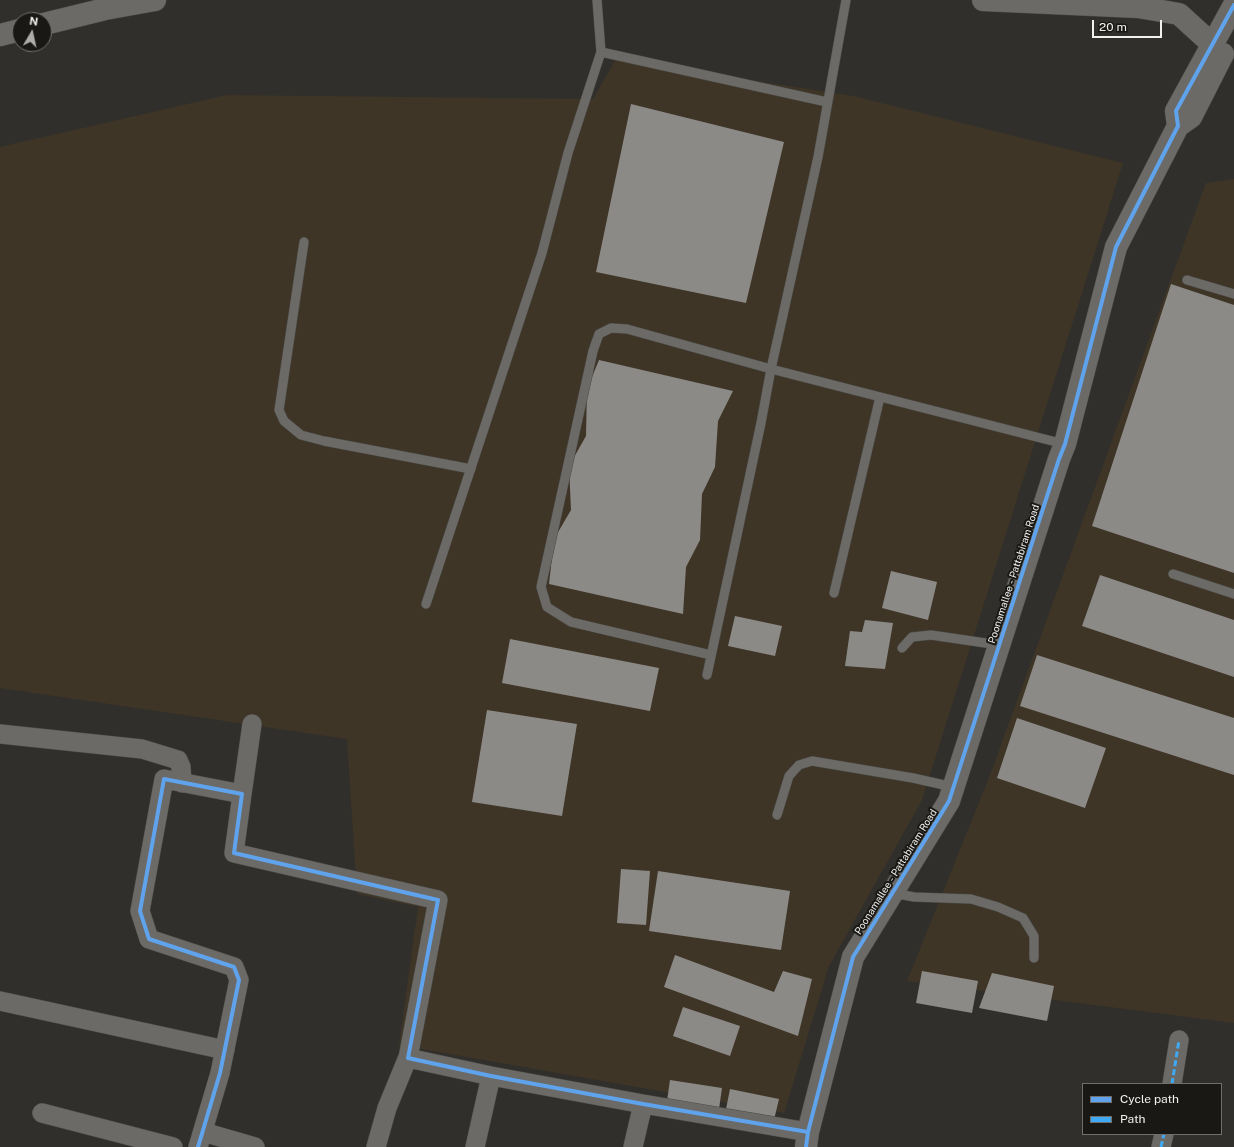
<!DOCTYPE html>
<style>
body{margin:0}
#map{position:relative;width:1234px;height:1147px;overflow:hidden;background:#302f2b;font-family:"Public Sans",sans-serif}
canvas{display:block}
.legend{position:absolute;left:1082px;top:1083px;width:140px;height:52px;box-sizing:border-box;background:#191815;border:1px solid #706f6b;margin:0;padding:5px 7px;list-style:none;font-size:12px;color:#f2f1ed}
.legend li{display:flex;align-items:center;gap:8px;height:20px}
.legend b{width:20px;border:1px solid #706f6b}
.north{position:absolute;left:12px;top:12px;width:40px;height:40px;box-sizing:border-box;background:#191815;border:1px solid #706f6b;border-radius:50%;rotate:9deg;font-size:11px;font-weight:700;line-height:16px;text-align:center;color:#f2f1ed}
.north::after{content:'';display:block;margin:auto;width:14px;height:18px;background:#aeada9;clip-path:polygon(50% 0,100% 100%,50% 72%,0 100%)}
.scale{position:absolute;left:1092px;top:20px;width:70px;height:18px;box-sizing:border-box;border:2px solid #f2f1ed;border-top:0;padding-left:5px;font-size:12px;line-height:14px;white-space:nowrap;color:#f2f1ed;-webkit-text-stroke:3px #191815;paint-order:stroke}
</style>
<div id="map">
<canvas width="1234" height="1147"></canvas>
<ul class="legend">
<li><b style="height:5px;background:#60a3ed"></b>Cycle path</li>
<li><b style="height:5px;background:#3fa9f5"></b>Path</li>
</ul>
<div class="north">N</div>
<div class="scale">20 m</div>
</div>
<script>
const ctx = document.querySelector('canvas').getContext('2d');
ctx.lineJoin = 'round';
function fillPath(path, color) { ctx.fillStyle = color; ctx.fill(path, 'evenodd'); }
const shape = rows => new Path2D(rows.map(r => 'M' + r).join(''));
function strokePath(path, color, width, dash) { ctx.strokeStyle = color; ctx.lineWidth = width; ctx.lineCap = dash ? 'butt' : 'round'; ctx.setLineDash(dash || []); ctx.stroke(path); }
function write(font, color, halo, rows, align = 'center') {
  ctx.font = font + ' "Public Sans",sans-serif'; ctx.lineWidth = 4; ctx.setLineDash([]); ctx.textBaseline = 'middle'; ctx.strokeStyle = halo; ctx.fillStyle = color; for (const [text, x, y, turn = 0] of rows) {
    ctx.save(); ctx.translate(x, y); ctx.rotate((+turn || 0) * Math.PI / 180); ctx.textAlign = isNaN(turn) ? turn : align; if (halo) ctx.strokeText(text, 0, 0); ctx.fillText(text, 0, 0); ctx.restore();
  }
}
fillPath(shape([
 [616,59,853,96,1123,163,922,800,829,966,784,1113,399,1045,418,907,357,894,347,739,0,688,0,147,227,95,593,99],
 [1234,179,1234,1023,907,981,990,775,1206,183]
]), '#3e3527');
fillPath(shape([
 [631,104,784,142,746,303,596,272],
 [1171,284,1234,305,1234,573,1092,526],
 [599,360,733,391,718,421,715,467,702,494,700,540,686,567,683,614,549,584,554,539,571,510,569,466,586,436,587,389],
 [891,571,937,582,928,620,882,608],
 [1100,575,1234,620,1234,677,1082,626],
 [735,616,782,626,775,656,728,646],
 [865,620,893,623,885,669,845,666,850,631,862,632],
 [510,639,659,668,650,711,502,683],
 [1037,655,1234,718,1234,775,1020,706],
 [487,710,577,724,562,816,472,802],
 [1017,718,1106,748,1085,808,997,778],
 [621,869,650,871,646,925,617,923],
 [658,871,790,891,781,950,649,931],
 [675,955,774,992,783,971,812,979,798,1036,664,987],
 [922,971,978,981,972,1013,916,1003],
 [992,973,1054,986,1047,1021,979,1008],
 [683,1007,740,1026,730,1056,673,1036],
 [670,1080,722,1088,719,1109,667,1101],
 [730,1089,779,1099,774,1120,726,1109]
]), '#8c8a87');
const service = shape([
 [601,52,827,102],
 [304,242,279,410,284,421,301,435,324,441,471,469],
 [1187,280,1234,294],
 [1173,574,1234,594],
 [834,593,880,397],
 [426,604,542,253,568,153,601,52,597,0],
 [902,648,912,637,931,635,999,645],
 [711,655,571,622,547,607,541,587,593,351,599,334,611,328,627,329,771,369,1064,444],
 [707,675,761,423,771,369,818,157,846,0],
 [777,815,789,776,799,765,812,761,913,778,953,787],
 [893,893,914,897,971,899,998,907,1023,918,1034,936,1034,958]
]);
const minor = shape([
 [0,734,142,749,178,760,181,767,182,783],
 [242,794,252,724],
 [0,1001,225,1050],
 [1172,1084,1179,1040],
 [42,1113,173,1147],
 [203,1132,255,1147],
 [198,1147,220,1073,239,980,234,967,149,939,140,911,164,779,242,794,234,853,438,900,408,1058,491,1076,643,1104,808,1132],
 [376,1147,387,1108,408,1057],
 [475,1147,491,1076],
 [633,1147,643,1104],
 [1161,1147,1164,1134]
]);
const tertiary = shape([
 [983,0,1138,7,1179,14,1212,44],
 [44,24,105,9,155,0],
 [0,35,20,30],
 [1178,126,1191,117,1223,54],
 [806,1147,808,1132,853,957,949,801,1059,459,1065,444,1116,247,1178,126,1176,111,1234,5]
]);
strokePath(service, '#4c4b48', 10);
strokePath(minor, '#4c4b48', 20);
strokePath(tertiary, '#4c4b48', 23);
strokePath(service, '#6b6a66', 9);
strokePath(minor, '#6b6a66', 19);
strokePath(tertiary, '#6b6a66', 22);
strokePath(shape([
 [1172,1084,1179,1040],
 [1161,1147,1164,1134]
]), '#3fa9f5', 3, [6, 3]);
strokePath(shape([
 [198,1147,220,1073,239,980,234,967,149,939,140,911,164,779,242,794,234,853,438,900,408,1058,491,1076,643,1104,808,1132],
 [806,1147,808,1132,853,957,949,801,1059,459,1065,444,1116,247,1178,126,1176,111,1234,5]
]), '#60a3ed', 4);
write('10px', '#f2f1ed', '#191815', [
 ["Poonamallee - Pattabiram Road",1014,574,-72],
 ["Poonamallee - Pattabiram Road",896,872,-58]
]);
</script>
